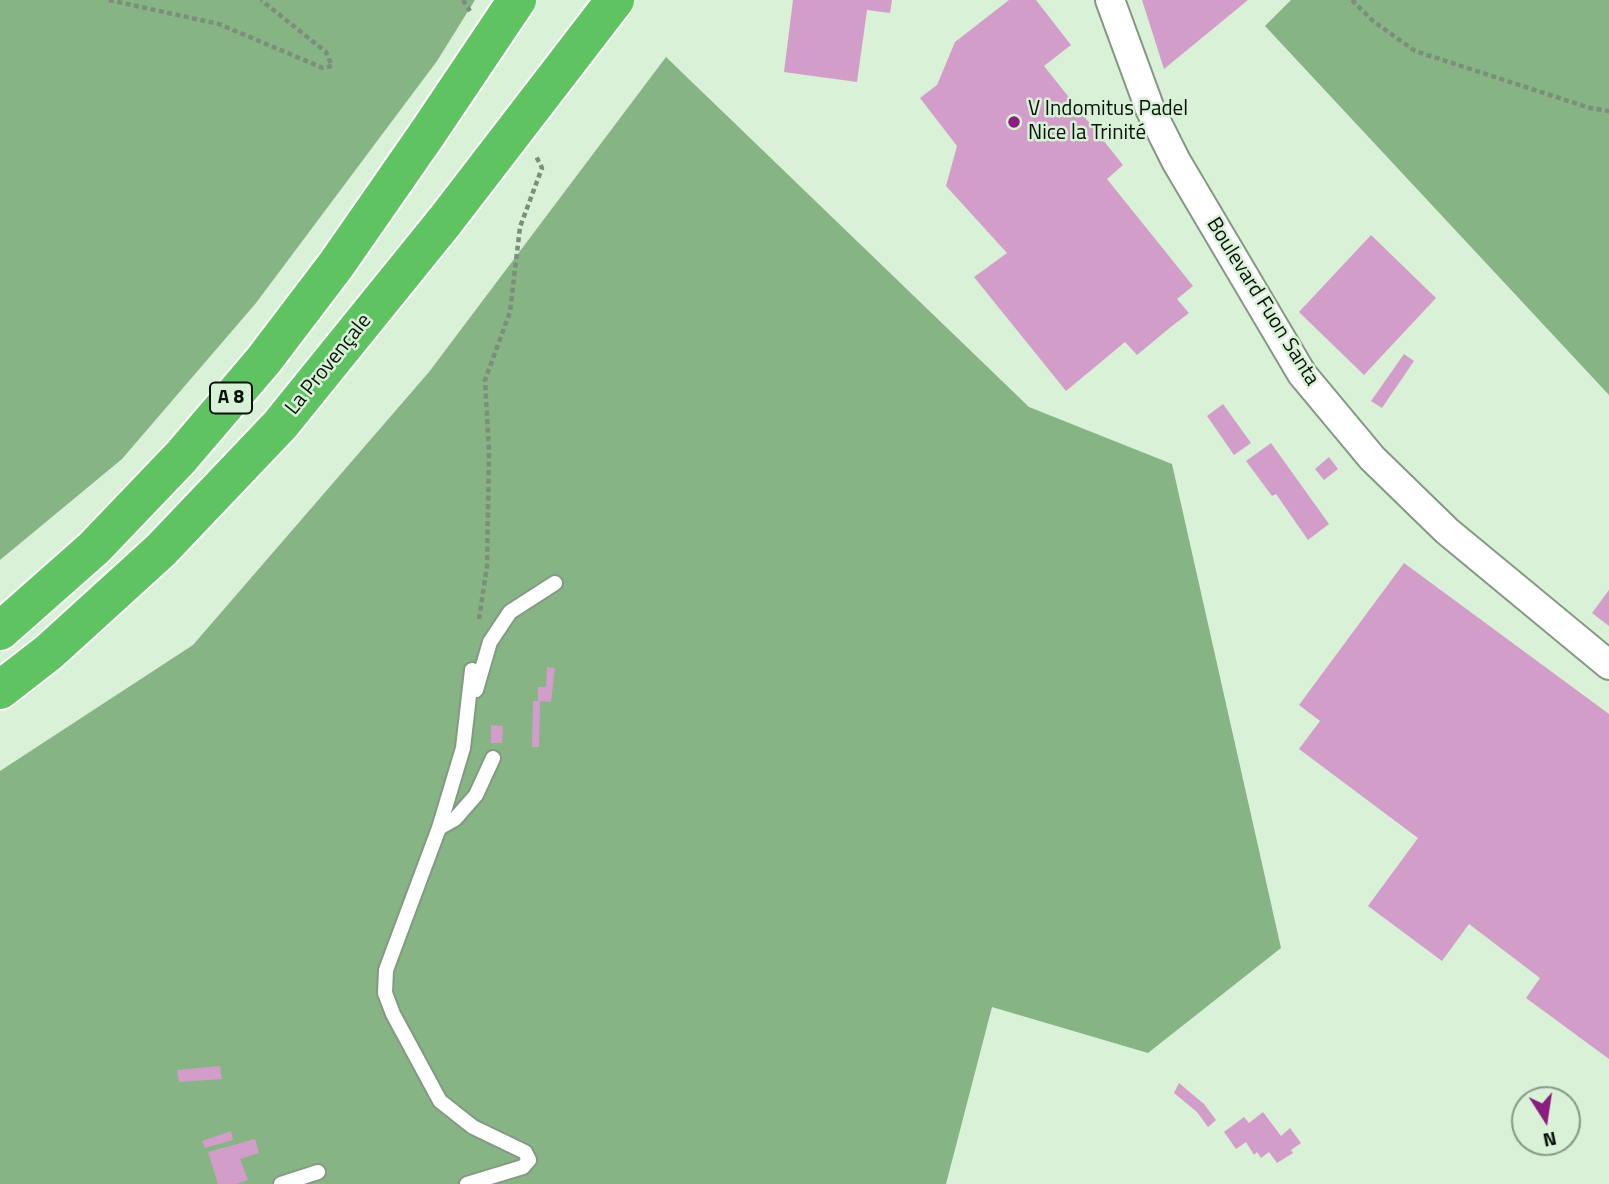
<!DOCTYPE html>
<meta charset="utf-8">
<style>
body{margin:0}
#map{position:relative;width:1609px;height:1184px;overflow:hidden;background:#d8f1d7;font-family:"Titillium Web",sans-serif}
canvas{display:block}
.north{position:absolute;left:1511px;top:1086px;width:70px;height:70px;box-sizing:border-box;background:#d8f1d7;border:2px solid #859885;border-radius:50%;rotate:168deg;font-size:19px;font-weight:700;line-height:28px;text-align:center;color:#091209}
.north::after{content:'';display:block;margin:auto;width:24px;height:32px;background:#8b1c80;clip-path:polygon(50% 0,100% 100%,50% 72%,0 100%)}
</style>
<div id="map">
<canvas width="1609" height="1184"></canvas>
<div class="north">N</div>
</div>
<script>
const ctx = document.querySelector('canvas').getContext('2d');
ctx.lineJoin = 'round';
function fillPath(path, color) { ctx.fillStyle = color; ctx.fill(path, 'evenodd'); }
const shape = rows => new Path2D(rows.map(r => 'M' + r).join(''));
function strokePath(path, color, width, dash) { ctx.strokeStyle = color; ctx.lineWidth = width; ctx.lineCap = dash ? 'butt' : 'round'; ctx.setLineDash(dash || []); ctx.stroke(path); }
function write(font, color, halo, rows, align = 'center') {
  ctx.font = font + ' "Titillium Web",sans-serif'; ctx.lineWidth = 5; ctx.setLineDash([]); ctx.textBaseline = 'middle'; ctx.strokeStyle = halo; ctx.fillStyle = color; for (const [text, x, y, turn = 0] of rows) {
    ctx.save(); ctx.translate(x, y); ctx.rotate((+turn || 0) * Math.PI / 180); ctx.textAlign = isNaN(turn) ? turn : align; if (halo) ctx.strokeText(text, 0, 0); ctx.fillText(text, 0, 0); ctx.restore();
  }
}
fillPath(shape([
 [0,0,475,0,437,61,256,303,122,459,0,560],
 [1291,0,1609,0,1609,395,1265,26],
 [666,57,1029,407,1172,464,1281,948,1148,1053,992,1007,946,1184,0,1184,0,771,193,645,429,372]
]), '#86b485');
fillPath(shape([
 [793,0,892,0,890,13,867,10,857,82,784,72],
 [1009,0,1036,0,1071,45,1044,66,1123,165,1107,179,1193,286,1177,299,1189,313,1172,326,1137,355,1125,342,1066,391,974,277,1007,253,946,186,957,146,920,98,937,85,955,42],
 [1142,0,1248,0,1164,69],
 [1371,235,1436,298,1364,375,1299,312],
 [1404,354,1414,361,1382,408,1371,401],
 [1223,404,1251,443,1234,455,1207,416],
 [1271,443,1329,524,1308,540,1276,494,1272,496,1246,461],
 [1329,457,1338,469,1324,480,1315,469],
 [1404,563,1609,714,1609,1059,1526,998,1540,978,1469,924,1442,961,1368,906,1418,838,1299,749,1320,721,1299,705],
 [1609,590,1609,626,1592,613],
 [547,667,555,668,551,702,538,701,538,687,546,687],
 [533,701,540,701,539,747,532,747],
 [491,725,503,726,502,743,491,743],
 [220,1066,222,1079,179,1082,177,1070],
 [1179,1083,1204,1104,1216,1120,1208,1127,1197,1112,1174,1093],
 [1263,1112,1281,1136,1290,1128,1301,1143,1291,1150,1293,1153,1277,1163,1269,1152,1261,1158,1257,1152,1254,1155,1246,1142,1236,1149,1224,1132,1244,1117,1249,1123],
 [231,1131,233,1140,205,1148,202,1141],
 [255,1139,259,1153,240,1159,248,1180,236,1184,218,1184,208,1152]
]), '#d29ec9');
const lane = shape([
 [476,690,490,642,510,612,555,583],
 [439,828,455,819,476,795,493,758],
 [281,1184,318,1172],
 [467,1184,523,1167,529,1160,525,1152,473,1127,440,1101,393,1014,385,993,386,970,439,828,463,748,472,670]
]);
const street = shape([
 [1110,0,1150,109,1176,161,1302,374,1372,458,1447,531,1609,665]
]);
const highway = shape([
 [0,631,94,548,181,457,263,361,336,265,427,134],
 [0,690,49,652,161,550,280,425,445,221]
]);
strokePath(lane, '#829a82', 18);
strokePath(street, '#829a82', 32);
strokePath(highway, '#fff', 42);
strokePath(shape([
 [109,0,219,24,323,68,332,66,326,52,261,0],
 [463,0,470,11],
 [1352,0,1373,21,1415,51,1590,108,1609,111],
 [479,619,487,566,489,451,485,380,510,312,520,227,542,168,536,156]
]), '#7c8e7b', 4.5, [5, 3.5]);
strokePath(lane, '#fff', 14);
strokePath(street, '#fff', 28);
strokePath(highway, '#5fc361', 38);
const highwayBridge = shape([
 [427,134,517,0],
 [445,221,615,0]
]);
strokePath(highwayBridge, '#fff', 42, []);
strokePath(highwayBridge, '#5fc361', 38);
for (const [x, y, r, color] of [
 [1014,122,7,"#8b1c80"]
]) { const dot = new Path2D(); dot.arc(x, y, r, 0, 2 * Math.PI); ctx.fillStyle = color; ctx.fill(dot); strokePath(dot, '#d8f1d7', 2.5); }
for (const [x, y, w] of [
 [231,398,42]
]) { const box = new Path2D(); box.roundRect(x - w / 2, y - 15.5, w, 31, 5); ctx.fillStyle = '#d8f1d7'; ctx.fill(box); strokePath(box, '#091209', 2); }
write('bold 19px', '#091209', null, [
 ["A 8",231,398]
]);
write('21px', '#091209', '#d8f1d7', [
 ["V Indomitus Padel",1028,110],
 ["Nice la Trinité",1028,134]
], 'left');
write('21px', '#091209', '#d8f1d7', [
 ["Boulevard Fuon Santa",1262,302,58],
 ["La Provençale",329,365,-51]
]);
</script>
